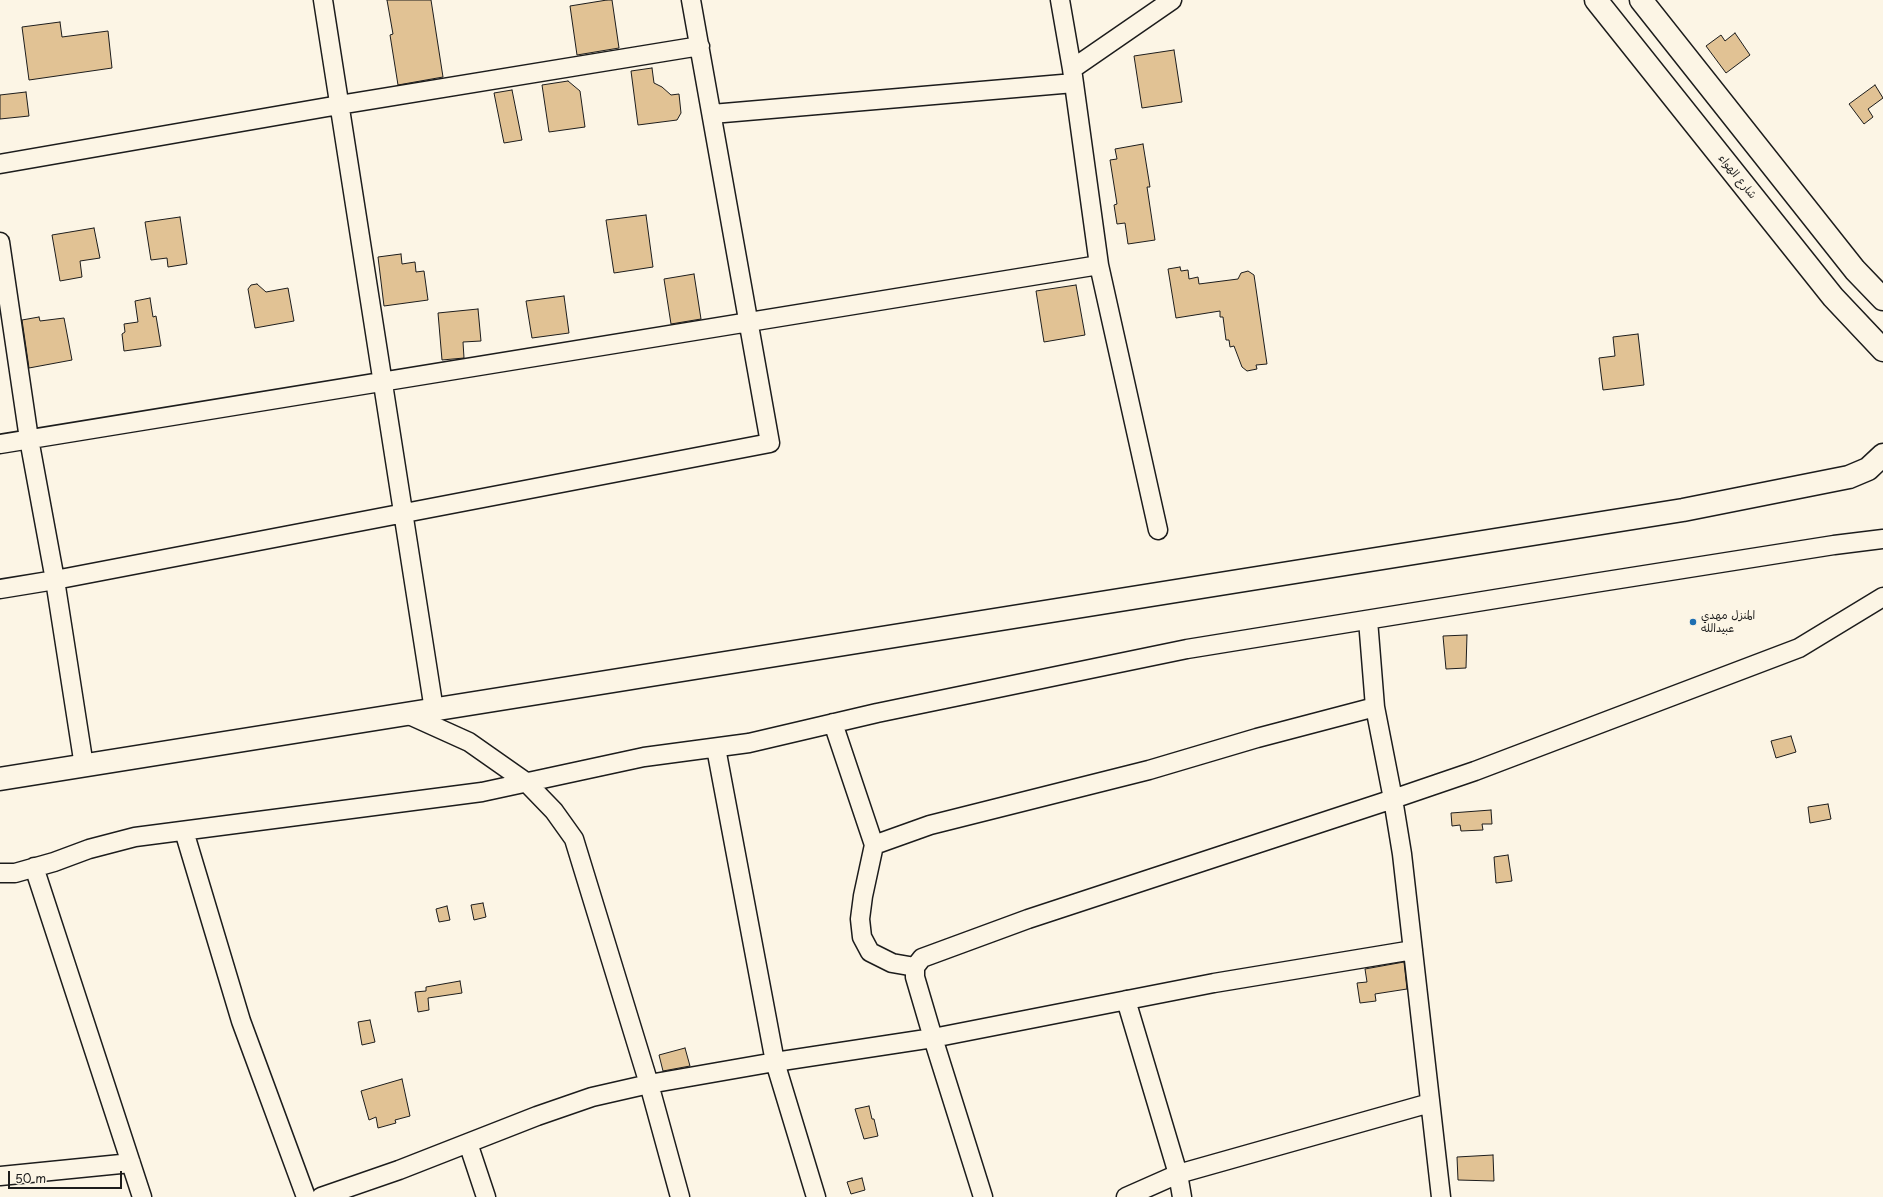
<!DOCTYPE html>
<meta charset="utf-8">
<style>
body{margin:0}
#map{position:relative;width:1883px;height:1197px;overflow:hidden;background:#fcf5e5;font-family:"Playpen Sans",sans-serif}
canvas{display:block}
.scale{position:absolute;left:8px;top:1171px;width:114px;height:18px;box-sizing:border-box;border:2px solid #1c1c1c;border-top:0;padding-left:5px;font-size:12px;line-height:14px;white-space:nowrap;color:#1c1c1c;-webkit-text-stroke:3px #fcf5e5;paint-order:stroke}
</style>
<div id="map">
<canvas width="1883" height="1197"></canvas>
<div class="scale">50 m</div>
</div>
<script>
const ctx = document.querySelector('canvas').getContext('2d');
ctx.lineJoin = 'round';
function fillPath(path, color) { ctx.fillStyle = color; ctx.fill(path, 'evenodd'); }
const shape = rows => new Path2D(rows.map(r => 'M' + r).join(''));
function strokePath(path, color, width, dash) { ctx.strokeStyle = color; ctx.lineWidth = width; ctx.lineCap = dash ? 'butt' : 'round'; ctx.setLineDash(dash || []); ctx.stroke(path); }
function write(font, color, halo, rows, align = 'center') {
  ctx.font = font + ' "Playpen Sans","Playpen Sans Arabic",sans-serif'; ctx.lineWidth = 3.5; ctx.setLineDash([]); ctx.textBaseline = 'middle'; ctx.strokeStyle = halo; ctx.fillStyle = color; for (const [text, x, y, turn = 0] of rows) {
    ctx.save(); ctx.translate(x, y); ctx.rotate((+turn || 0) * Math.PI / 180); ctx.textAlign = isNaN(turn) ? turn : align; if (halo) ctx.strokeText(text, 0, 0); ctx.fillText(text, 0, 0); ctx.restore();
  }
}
const building = shape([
 [387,0,431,0,443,77,398,85,390,35,393,34,387,0],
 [607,0,612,0,619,48,577,55,570,6,607,0],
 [60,22,62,37,108,31,112,68,29,80,22,27,60,22],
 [1735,33,1750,55,1726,73,1706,46,1721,35,1725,41,1735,33],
 [1174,50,1182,102,1142,108,1134,56,1174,50],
 [652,68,654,83,662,87,671,95,679,94,681,113,677,120,638,125,631,71,652,68],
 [568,81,580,91,585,127,549,132,542,85,568,81],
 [1875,85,1883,98,1868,109,1873,117,1864,124,1849,104,1875,85],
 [512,90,522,140,504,143,494,93,512,90],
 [26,92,29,116,0,119,0,95,26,92],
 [1143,144,1150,187,1147,187,1155,240,1128,244,1125,223,1117,224,1114,205,1117,204,1110,160,1117,159,1115,149,1143,144],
 [646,215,653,267,614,273,606,220,646,215],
 [180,217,187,264,168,267,167,258,151,260,145,222,180,217],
 [94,228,100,258,80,261,82,277,60,281,52,235,94,228],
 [401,254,402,264,415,262,416,272,424,271,428,300,384,306,378,257,401,254],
 [1180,267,1181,271,1188,270,1189,279,1198,277,1199,284,1238,279,1241,273,1248,271,1254,275,1267,364,1256,365,1257,369,1247,371,1242,367,1234,346,1230,347,1229,340,1226,340,1223,317,1220,317,1220,311,1176,318,1168,269,1180,267],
 [694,274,701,319,671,324,664,279,694,274],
 [257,284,266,292,288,288,294,321,255,328,248,289,251,285,257,284],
 [1076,285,1085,335,1044,342,1036,291,1076,285],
 [564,296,569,333,532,338,526,301,564,296],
 [150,298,153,317,156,316,161,346,124,351,122,334,125,332,124,324,138,322,135,301,150,298],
 [478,309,481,341,463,342,464,358,442,360,438,313,478,309],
 [39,317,40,321,64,318,72,360,29,368,22,320,39,317],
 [1638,334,1644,385,1603,390,1599,358,1615,356,1613,337,1638,334],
 [1467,635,1466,668,1446,669,1443,636,1467,635],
 [1791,736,1796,752,1776,758,1771,741,1791,736],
 [1828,804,1831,819,1810,823,1808,807,1828,804],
 [1491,810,1492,824,1482,824,1483,830,1461,831,1460,825,1452,826,1451,813,1491,810],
 [1508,855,1512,881,1496,883,1494,857,1508,855],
 [483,903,486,917,474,920,471,905,483,903],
 [447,906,450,920,439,922,436,909,447,906],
 [1404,962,1407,989,1375,994,1376,1001,1360,1003,1357,983,1367,982,1365,969,1404,962],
 [460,981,462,993,428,998,429,1010,418,1012,415,992,426,991,426,987,460,981],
 [370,1020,375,1042,362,1045,358,1022,370,1020],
 [685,1048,690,1066,663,1071,659,1055,685,1048],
 [402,1079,410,1116,395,1120,396,1123,378,1128,376,1117,369,1120,361,1091,402,1079],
 [869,1106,872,1119,874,1119,878,1136,864,1139,855,1109,869,1106],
 [1493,1155,1494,1181,1458,1180,1457,1157,1493,1155],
 [862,1178,865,1190,851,1194,847,1182,862,1178]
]);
fillPath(building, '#e1c294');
strokePath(building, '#1c1c1c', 1);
const street = shape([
 [323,0,434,710],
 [1060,0,1072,69,1099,265,1158,530],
 [1072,69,1172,0],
 [712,114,1074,83],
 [0,164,339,105,700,46],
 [0,242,29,439,55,580,84,766],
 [0,444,1099,265],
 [0,589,55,580,770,443,691,0],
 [407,714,469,742,526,782,554,811,574,839,649,1084,680,1197],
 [833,723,874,845,863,896,860,919,862,937,870,952,892,963,915,967],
 [716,748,775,1062,816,1197],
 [184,831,241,1021,306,1197],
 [874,845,930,825,1149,770,1257,738,1375,707],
 [34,867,142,1197],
 [0,873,15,873,54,862,89,849,135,837,482,792,644,757,749,743,877,713,1187,649,1594,583,1834,545,1883,539],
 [1126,1000,1178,1174,1182,1197],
 [468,1143,486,1197],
 [0,1176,131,1163],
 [321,1197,399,1170,537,1116,592,1097,649,1084,775,1062,933,1038,1214,983,1413,950],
 [983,1197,933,1038,915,977,915,967,922,958,1028,919,1393,799,1375,707,1368,620],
 [1126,1197,1178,1174,1430,1103],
 [1441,1197,1402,854,1393,799,1475,771,1799,648,1883,597]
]);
const secondary = shape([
 [0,779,1683,510,1849,477,1868,469,1883,455]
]);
const primary = shape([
 [1596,0,1833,297,1883,350],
 [1641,0,1855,270,1883,299]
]);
strokePath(street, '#1c1c1c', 21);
strokePath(secondary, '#1c1c1c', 25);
strokePath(primary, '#1c1c1c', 25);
strokePath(street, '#fcf5e5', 18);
strokePath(secondary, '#fcf5e5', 22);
strokePath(primary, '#fcf5e5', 22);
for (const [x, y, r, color] of [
 [1693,622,4,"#1f6fb2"]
]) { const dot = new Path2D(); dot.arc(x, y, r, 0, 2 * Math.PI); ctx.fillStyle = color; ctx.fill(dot); strokePath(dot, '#fcf5e5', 1.5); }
write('11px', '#1c1c1c', '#fcf5e5', [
 ["شارع الهواء",1737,177,51]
]);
write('11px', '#1c1c1c', '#fcf5e5', [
 ["المنزل مهدي",1701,616],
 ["عبيدالله",1701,629]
], 'left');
</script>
